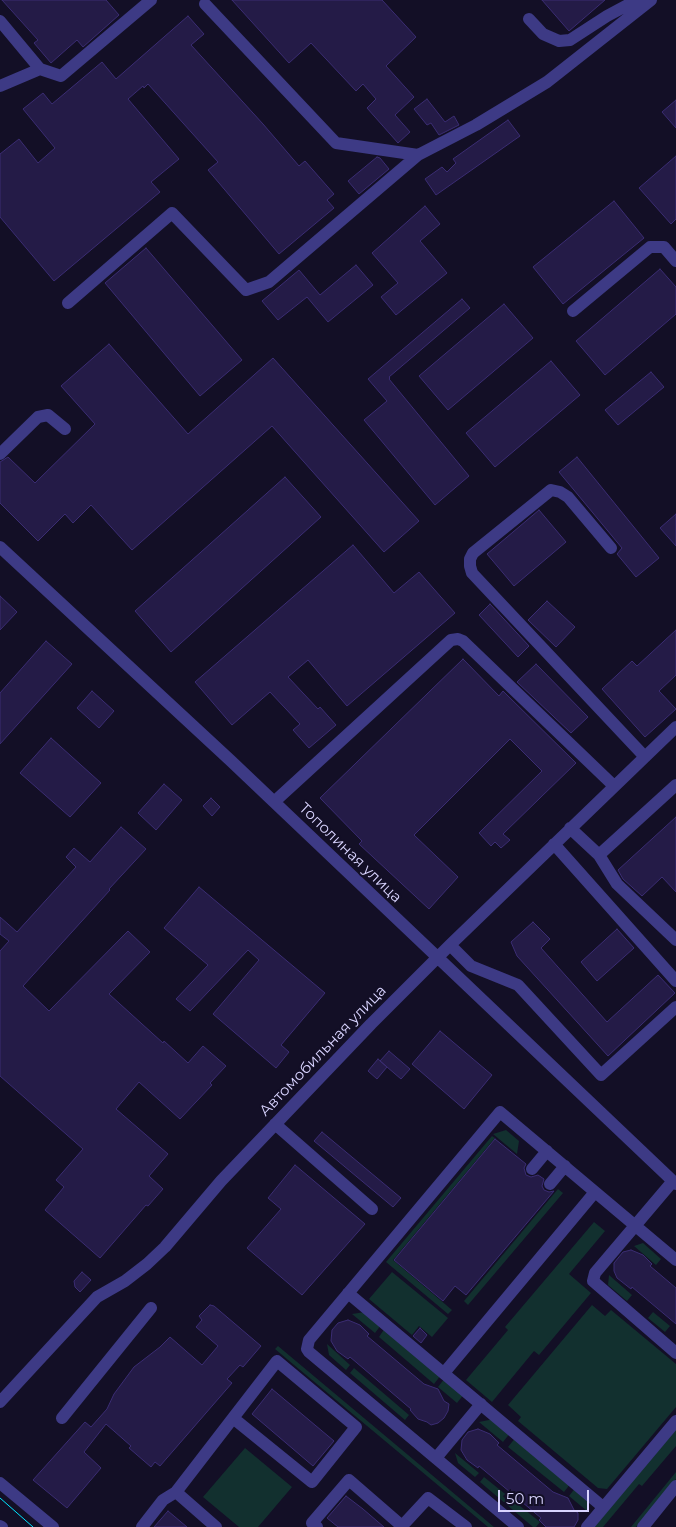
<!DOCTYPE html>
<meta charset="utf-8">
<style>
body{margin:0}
#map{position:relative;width:676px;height:1527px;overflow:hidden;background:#130f26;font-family:Montserrat,sans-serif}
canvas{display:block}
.scale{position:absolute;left:498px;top:1490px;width:91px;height:22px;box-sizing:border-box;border:2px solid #d9d4ff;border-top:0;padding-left:6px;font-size:15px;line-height:18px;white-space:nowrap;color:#d9d4ff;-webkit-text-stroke:4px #130f26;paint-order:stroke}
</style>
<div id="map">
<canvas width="676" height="1527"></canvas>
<div class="scale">50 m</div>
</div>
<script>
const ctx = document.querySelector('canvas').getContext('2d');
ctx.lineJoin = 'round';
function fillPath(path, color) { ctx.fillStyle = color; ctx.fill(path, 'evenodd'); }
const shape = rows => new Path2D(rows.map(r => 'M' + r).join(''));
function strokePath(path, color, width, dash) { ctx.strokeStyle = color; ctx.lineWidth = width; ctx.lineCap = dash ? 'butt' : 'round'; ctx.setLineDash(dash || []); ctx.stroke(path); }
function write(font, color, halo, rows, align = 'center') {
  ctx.font = font + ' Montserrat,sans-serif'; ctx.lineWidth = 4; ctx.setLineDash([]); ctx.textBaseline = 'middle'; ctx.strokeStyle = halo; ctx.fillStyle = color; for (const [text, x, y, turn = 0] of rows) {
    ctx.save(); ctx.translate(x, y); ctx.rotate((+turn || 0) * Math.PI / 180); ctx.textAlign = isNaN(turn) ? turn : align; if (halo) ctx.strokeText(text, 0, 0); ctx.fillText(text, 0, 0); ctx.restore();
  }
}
fillPath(shape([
 [506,1130,519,1141,517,1154,493,1134],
 [492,1136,495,1138,393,1260,452,1310,448,1314,386,1262],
 [558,1189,563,1193,468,1305,464,1301],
 [594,1222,605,1231,569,1274,591,1293,539,1355,534,1351,492,1402,466,1380,508,1330,505,1327],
 [643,1243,661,1259,656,1265,634,1246],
 [392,1272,448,1318,432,1337,419,1326,412,1335,369,1299],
 [609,1275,632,1295,627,1301,608,1285],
 [592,1305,605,1316,611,1310,676,1364,676,1407,607,1489,598,1488,518,1421,521,1417,508,1405],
 [365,1312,381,1325,375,1333,352,1314],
 [653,1312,670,1326,665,1332,648,1318],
 [385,1328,441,1375,434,1384,379,1337],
 [327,1344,350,1365,346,1370,329,1355],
 [278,1346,494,1527,488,1527,275,1349],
 [354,1368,409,1415,405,1420,350,1373],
 [445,1378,464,1394,457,1403,438,1387],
 [494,1419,511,1432,503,1442,479,1422],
 [676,1429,676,1446,642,1486,639,1484,603,1527,594,1527],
 [516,1437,571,1483,564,1492,508,1447],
 [245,1448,292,1487,258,1527,239,1527,203,1497],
 [455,1453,479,1473,475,1477,458,1463],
 [676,1472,676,1479,636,1527,631,1527],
 [484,1477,540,1522,536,1527,533,1527,480,1482],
 [576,1487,588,1497,587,1511,569,1496]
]), '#12302f');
const building = shape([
 [2,0,106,0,119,15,83,47,77,40,51,63,34,43,38,40,2,0],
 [232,0,382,0,416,37,386,66,414,97,395,115,410,132,398,143,367,108,376,99,363,84,356,91,311,43,289,63,232,0],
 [542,0,605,0,569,31,542,0],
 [188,16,204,34,191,45,263,124,299,166,305,161,334,194,327,200,334,208,279,254,208,170,218,162,148,84,144,88,143,86,128,99,179,159,151,182,160,192,54,281,0,217,0,154,19,139,38,163,55,148,23,109,43,93,52,104,102,62,116,79,188,16],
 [427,99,445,122,454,116,459,125,439,135,431,123,427,125,414,109,427,99],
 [676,100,676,128,662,112,676,100],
 [508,120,520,136,436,195,425,179,442,167,447,172,456,163,453,159,508,120],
 [676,156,676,219,671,224,639,188,676,156],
 [377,157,380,158,389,169,359,194,348,181,377,157],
 [614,201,644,238,563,304,533,267,614,201],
 [425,206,440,224,420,241,447,273,396,315,381,297,398,283,372,253,425,206],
 [146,248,242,360,200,396,105,283,146,248],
 [356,265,373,285,328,322,307,297,278,320,262,301,299,270,320,295,356,265],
 [660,269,676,287,676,314,605,375,576,341,660,269],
 [462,299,470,308,389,377,390,378,389,379,469,476,435,505,364,420,387,401,368,379,462,299],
 [504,304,533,338,448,410,419,376,504,304],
 [109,344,188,434,273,358,419,521,384,552,272,426,132,550,91,505,73,523,65,514,38,541,0,503,0,462,8,457,35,483,95,424,61,386,109,344],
 [551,361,580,395,495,467,466,433,551,361],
 [651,372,664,387,618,425,605,410,651,372],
 [577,457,659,558,636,577,617,554,622,548,559,472,577,457],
 [285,477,321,517,171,652,135,611,285,477],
 [539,510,566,542,514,586,487,554,539,510],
 [676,514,676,546,660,528,676,514],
 [353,545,394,593,419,572,455,613,347,706,308,660,288,677,318,709,320,707,336,725,309,748,293,730,300,724,270,692,232,725,195,682,353,545],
 [0,596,17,612,0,630,0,596],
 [547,601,575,627,556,647,528,620,547,601],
 [490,604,529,646,518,657,479,615,490,604],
 [676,630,676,675,659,691,676,709,645,737,602,689,632,661,637,666,676,630],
 [46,641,72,664,0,744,0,693,46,641],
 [463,659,499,696,503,691,576,763,503,834,510,840,501,848,495,842,491,846,479,833,542,771,510,739,414,835,458,877,429,909,359,844,362,841,320,798,463,659],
 [536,664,588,717,571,733,517,682,536,664],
 [92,691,114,711,99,728,77,708,92,691],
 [51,738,101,783,70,817,20,773,51,738],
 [164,784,182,800,156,830,138,813,164,784],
 [211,798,220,807,212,816,203,806,211,798],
 [676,817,676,892,662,877,642,896,623,879,618,870,676,817],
 [121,827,146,849,109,889,110,890,23,986,49,1011,128,931,150,952,109,994,163,1043,164,1041,188,1063,203,1046,226,1066,210,1083,212,1085,180,1119,139,1082,116,1109,168,1154,149,1176,163,1189,148,1206,146,1205,100,1258,45,1210,64,1187,56,1180,83,1149,0,1076,0,951,9,941,0,934,0,917,17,932,76,867,66,857,74,848,90,862,121,827],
 [199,887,325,993,281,1045,289,1052,276,1068,213,1014,259,960,248,950,190,1011,176,999,208,965,164,928,199,887],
 [533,922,550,939,541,948,607,1022,658,975,675,993,608,1056,517,956,511,942,533,922],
 [617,929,634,948,597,981,581,962,617,929],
 [440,1031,492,1075,464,1109,412,1064,440,1031],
 [389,1051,410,1069,401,1079,380,1061,389,1051],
 [378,1059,387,1067,377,1079,368,1071,378,1059],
 [322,1132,401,1198,393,1207,314,1141,322,1132],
 [495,1139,526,1164,524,1168,526,1175,531,1177,538,1175,544,1179,542,1186,544,1190,549,1192,554,1191,466,1295,455,1286,443,1301,394,1260,495,1139],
 [295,1165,365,1224,302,1295,247,1248,281,1209,268,1198,295,1165],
 [631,1250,643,1255,652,1264,650,1266,676,1288,676,1324,632,1287,631,1289,617,1278,614,1271,614,1263,623,1252,631,1250],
 [82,1272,91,1280,80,1292,75,1287,74,1281,82,1272],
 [210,1305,214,1306,261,1346,243,1367,240,1365,227,1379,232,1383,160,1466,155,1462,151,1467,129,1448,131,1446,106,1424,84,1452,101,1468,67,1508,33,1480,85,1422,91,1427,107,1409,114,1394,134,1367,160,1347,170,1337,202,1365,218,1346,196,1327,202,1320,199,1316,210,1305],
 [348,1320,360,1325,369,1334,367,1336,424,1384,438,1389,444,1401,449,1404,448,1411,444,1418,438,1423,431,1425,427,1422,418,1419,410,1410,411,1409,350,1357,348,1359,337,1351,331,1341,332,1330,338,1323,348,1320],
 [420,1328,427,1335,421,1343,413,1336,420,1328],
 [272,1389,334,1441,313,1466,252,1414,272,1389],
 [478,1429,490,1434,499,1443,497,1445,553,1492,568,1498,574,1510,578,1513,578,1520,574,1527,546,1527,539,1520,541,1518,479,1466,478,1468,467,1460,461,1450,462,1440,468,1432,478,1429],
 [346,1496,363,1509,384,1527,338,1527,327,1518,346,1496],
 [168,1511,187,1527,154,1527,168,1511]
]);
fillPath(building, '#241b47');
strokePath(building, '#3b2d73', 1);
strokePath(shape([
 [205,4,336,143,418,155],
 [529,19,543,34,559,41,570,40,607,16,637,0],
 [0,21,40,69],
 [0,86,40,69,61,76,151,0],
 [68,303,172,213,246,290,269,282,418,155,476,125,547,82,651,0],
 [573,311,650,247,664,247,676,261],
 [0,454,38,417,48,415,65,429],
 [0,547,231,761,676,1184],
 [611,548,568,497,560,492,551,490,473,553,470,559,470,566,472,573,645,757],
 [274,802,451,640,458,639,463,641,614,786],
 [570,828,599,855,676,785],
 [554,844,676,981],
 [599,855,617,884,676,940],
 [450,945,471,966,518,985,601,1075,676,1007],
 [275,1124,372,1209],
 [532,1169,547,1151],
 [673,1181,595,1273,593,1281,676,1353],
 [550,1184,565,1166],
 [348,1293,603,1507],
 [444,1373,595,1192],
 [0,1402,97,1297,125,1281,147,1264,165,1247,221,1181,371,1024,450,945,676,727],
 [62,1418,151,1308],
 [436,1458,481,1404],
 [0,1483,53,1527],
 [176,1492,233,1418,312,1482,356,1427,277,1361,233,1418],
 [0,1526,2,1527],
 [142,1527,163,1500,176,1492,216,1527],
 [317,1527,312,1523,349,1480,402,1526,428,1498,466,1527],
 [518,1527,309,1352,307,1349,309,1340,500,1112,676,1260],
 [587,1527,676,1421],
 [643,1527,676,1486]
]), '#3d3a85', 12);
strokePath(shape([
 [0,1498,33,1527]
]), '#00e5ff', 1);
write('15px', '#d9d4ff', '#130f26', [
 ["Тополиная улица",350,853,44],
 ["Автомобильная улица",323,1051,-46]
]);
</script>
